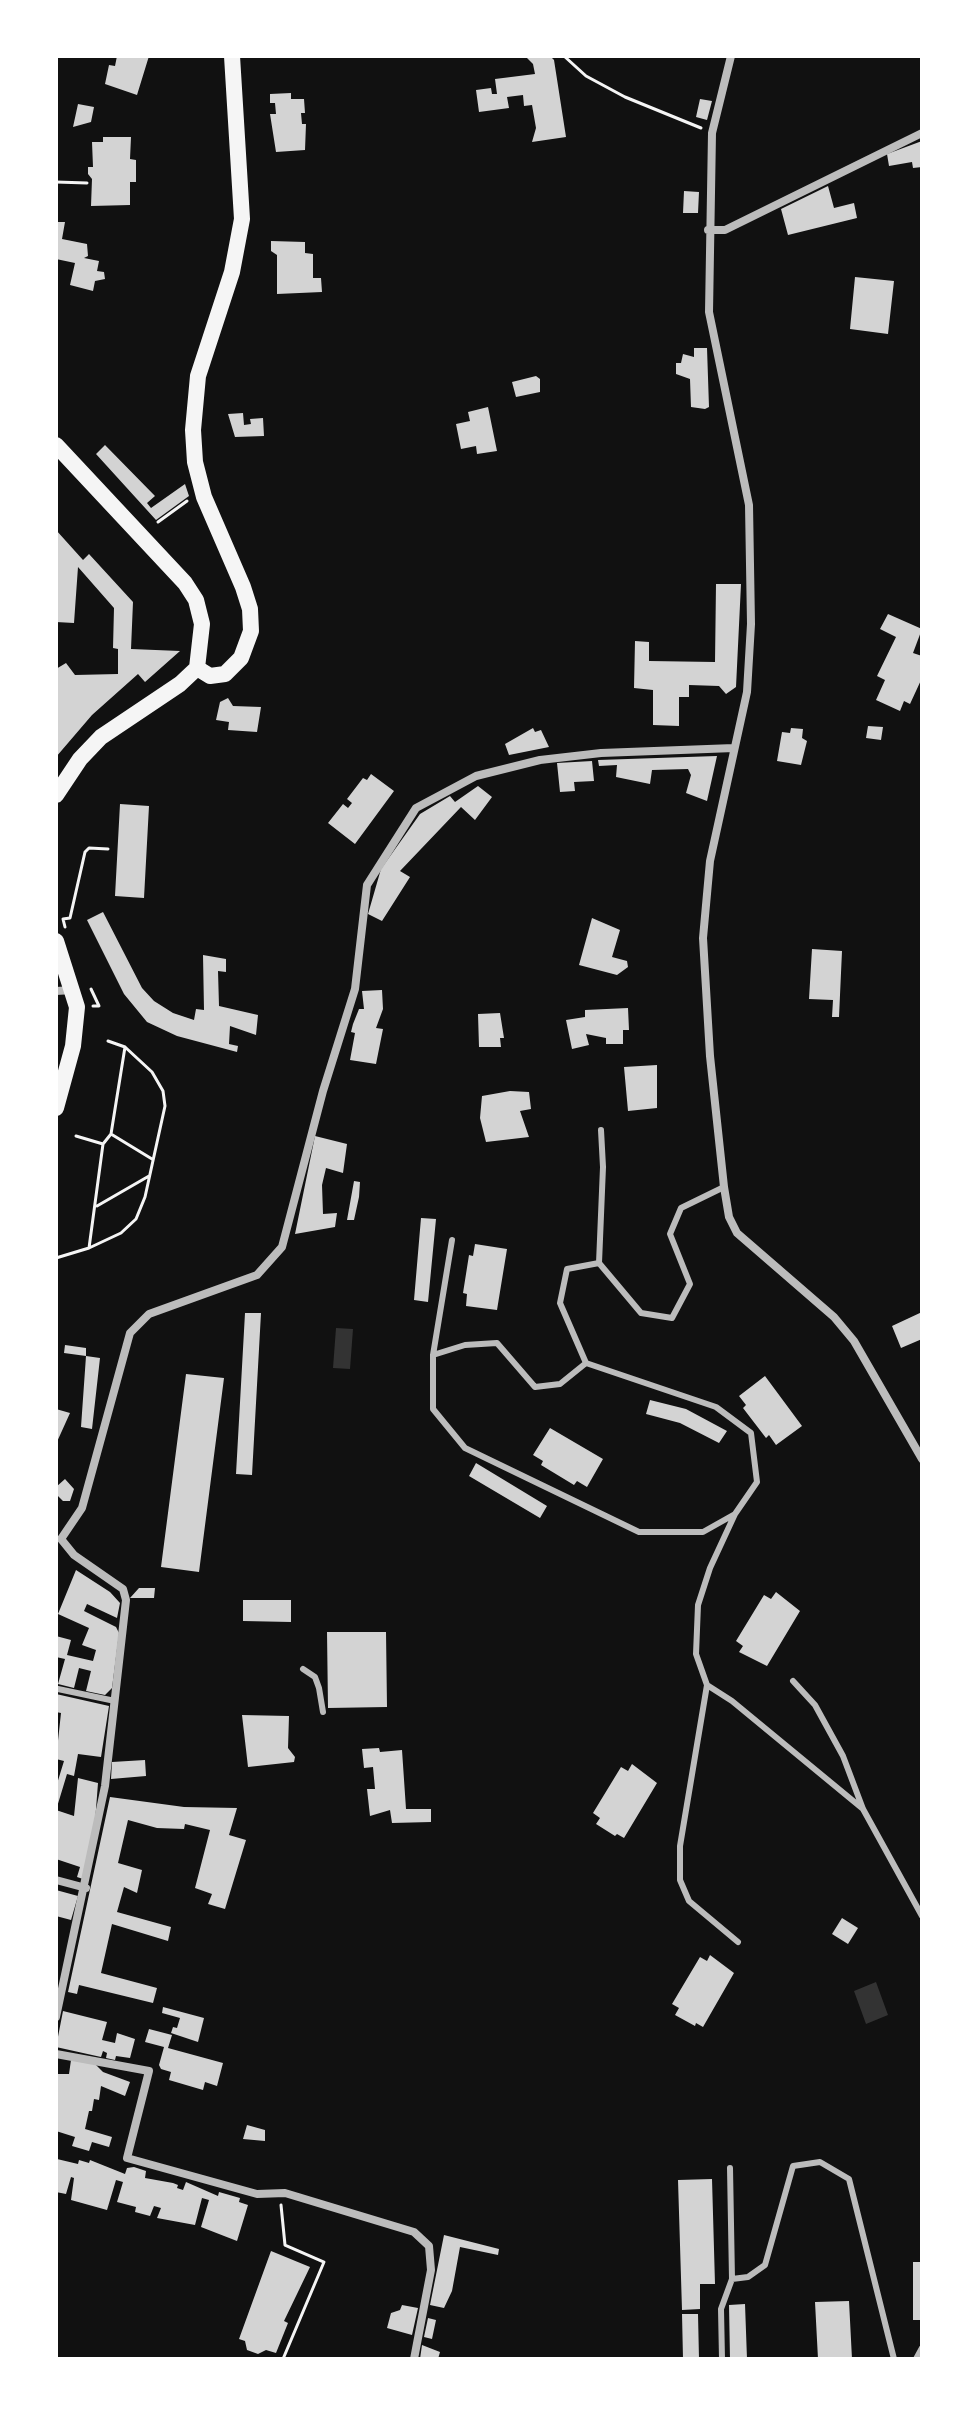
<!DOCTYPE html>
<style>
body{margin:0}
#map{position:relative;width:978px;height:2415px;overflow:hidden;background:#111;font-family:Arial,sans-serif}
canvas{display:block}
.frame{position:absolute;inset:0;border:58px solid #fff;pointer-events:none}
</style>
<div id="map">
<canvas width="978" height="2415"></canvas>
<div class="frame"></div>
</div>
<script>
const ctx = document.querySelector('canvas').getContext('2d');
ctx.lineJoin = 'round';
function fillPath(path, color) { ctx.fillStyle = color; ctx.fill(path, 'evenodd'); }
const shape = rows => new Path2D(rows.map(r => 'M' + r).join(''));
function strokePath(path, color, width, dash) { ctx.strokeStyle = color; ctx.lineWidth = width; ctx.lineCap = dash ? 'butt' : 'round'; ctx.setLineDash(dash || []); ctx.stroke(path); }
fillPath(shape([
 [336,1328,353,1329,350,1369,333,1368],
 [876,1982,888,2015,866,2024,854,1991]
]), '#333');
fillPath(shape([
 [117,56,149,56,137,95,105,84,109,65,115,66],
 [525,56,550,56,554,60,566,137,532,142,536,128,532,105,524,106,523,95,507,97,509,108,479,112,476,90,491,88,492,94,497,94,495,79,535,74,533,64],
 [291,93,291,99,304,99,305,113,301,113,302,124,306,124,305,150,276,152,270,114,276,114,275,103,270,103,270,94],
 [700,99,712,101,707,120,696,117],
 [78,104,94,107,91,122,73,127],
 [103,137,131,137,130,159,136,160,136,182,130,182,130,205,91,206,92,179,88,174,88,167,93,167,92,142,103,142],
 [922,141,922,167,913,168,912,162,889,166,887,154],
 [828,186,834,208,854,203,857,218,788,235,781,209],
 [684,191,699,192,698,213,683,213],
 [56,222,65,222,62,239,87,244,88,256,84,258,99,261,97,271,104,272,105,279,95,281,93,291,70,285,75,263,56,259],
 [271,241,305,242,305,253,313,254,313,278,321,278,322,292,277,294,277,255,271,251],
 [855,277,894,281,888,334,850,329],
 [694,348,707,348,709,407,705,409,691,407,690,379,676,374,676,363,681,363,683,354,694,357],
 [536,376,540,379,540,392,516,397,512,382],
 [488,407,497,451,477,454,476,446,461,449,456,424,470,421,468,412],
 [243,413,244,425,251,424,250,419,263,418,264,436,235,437,228,414],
 [105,445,155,496,147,503,151,508,185,484,189,496,156,520,96,454],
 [56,530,83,560,89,554,133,602,131,649,180,651,145,682,138,674,92,715,56,757,56,669,66,663,75,675,118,674,118,649,113,648,114,608,78,567,74,623,56,622],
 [716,584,741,584,736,687,726,694,719,686,689,685,689,697,679,697,679,726,653,725,653,690,634,688,635,641,649,642,649,661,715,662],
 [888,614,922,629,913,653,922,656,922,678,910,704,904,701,900,711,876,700,885,680,877,676,896,637,880,629],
 [228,698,233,706,261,707,257,732,228,730,229,722,216,720,220,702],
 [868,726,883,727,881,740,866,738],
 [533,728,535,732,541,730,549,747,509,755,505,744],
 [791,728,803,729,802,738,807,741,801,765,777,761,782,732,790,733],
 [717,756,707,801,686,793,691,775,688,769,652,770,650,784,616,777,617,765,599,766,598,760],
 [592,761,594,781,574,782,575,791,560,792,557,763],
 [371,774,394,791,355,844,328,823,343,804,348,808,352,803,347,799,363,778,367,780],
 [478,786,492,797,475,820,461,807,400,871,410,877,382,921,368,914,381,869,420,814,450,796,455,802],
 [120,804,149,806,144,898,115,896],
 [103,912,142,988,154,1001,173,1013,194,1020,196,1009,204,1010,203,955,226,959,226,972,218,971,219,1006,258,1015,256,1035,230,1026,229,1044,238,1046,237,1052,177,1036,147,1022,124,994,87,920],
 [592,918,620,930,612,957,627,961,628,967,617,975,579,965],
 [812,949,842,951,839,1017,832,1017,833,1000,809,999],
 [382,990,383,1009,376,1028,383,1029,376,1064,350,1060,355,1033,351,1032,353,1024,359,1009,364,1009,362,991],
 [628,1008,629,1030,623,1030,623,1044,606,1044,606,1038,586,1034,589,1045,572,1049,566,1020,585,1017,585,1010],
 [500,1013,504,1038,500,1038,501,1047,479,1047,478,1014],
 [657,1065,657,1108,628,1111,624,1067],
 [510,1091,529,1092,531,1109,520,1111,529,1137,486,1142,480,1118,482,1096],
 [315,1136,347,1144,343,1173,326,1168,322,1185,323,1214,337,1213,335,1227,295,1234],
 [354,1181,360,1182,359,1197,354,1220,347,1220],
 [421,1218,436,1219,428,1302,414,1300],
 [475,1244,507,1249,497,1310,466,1306,467,1294,463,1293,469,1255,473,1256],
 [922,1312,922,1339,901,1348,892,1326],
 [245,1313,261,1313,252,1475,236,1474],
 [65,1345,86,1348,86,1356,64,1353],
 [86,1356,100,1358,92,1429,81,1427],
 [186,1374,224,1378,199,1572,161,1567],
 [765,1376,802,1426,776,1445,769,1435,766,1438,743,1408,746,1405,739,1396],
 [650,1400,686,1409,727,1431,719,1443,680,1423,646,1414],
 [56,1409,70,1413,56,1444],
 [550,1428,603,1459,587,1487,577,1481,574,1485,541,1465,543,1461,533,1455],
 [476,1463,547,1506,540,1518,469,1476],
 [65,1479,74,1489,70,1501,63,1501,56,1494,56,1487],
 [76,1570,110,1592,120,1603,117,1618,87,1604,84,1611,116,1627,119,1633,112,1688,105,1695,86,1691,91,1671,79,1668,74,1688,58,1684,65,1659,56,1657,56,1636,71,1640,67,1655,93,1661,96,1650,82,1645,89,1628,58,1614],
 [139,1588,155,1588,154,1598,130,1598],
 [776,1592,800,1611,767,1666,739,1652,743,1646,736,1641,764,1595,771,1599],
 [243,1600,291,1600,291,1622,243,1621],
 [327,1632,386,1632,387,1707,328,1708],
 [56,1694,109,1706,101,1757,78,1754,74,1776,67,1774,57,1807,56,1787,64,1761,56,1759,61,1713,56,1712],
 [242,1715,289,1716,288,1748,295,1757,294,1762,248,1767],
 [379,1748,380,1752,402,1750,406,1809,431,1809,431,1822,392,1823,390,1810,370,1816,367,1789,375,1789,373,1767,364,1768,362,1749],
 [145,1760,146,1776,111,1779,112,1762],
 [632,1764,657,1783,624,1838,617,1834,615,1836,596,1824,600,1818,593,1813,621,1767,628,1771],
 [78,1778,98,1783,95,1822,83,1879,77,1877,80,1867,56,1859,56,1810,74,1816],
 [110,1797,184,1807,237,1808,229,1835,246,1840,225,1909,208,1904,212,1894,195,1888,210,1830,185,1824,184,1829,157,1828,128,1820,118,1863,142,1870,137,1893,124,1887,117,1912,171,1927,168,1941,112,1924,101,1973,157,1988,153,2003,79,1985,77,1994,68,1992],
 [56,1890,78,1896,71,1920,56,1916],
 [842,1918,858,1928,848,1944,832,1934],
 [710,1955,734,1973,703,2027,696,2023,695,2026,675,2015,679,2008,672,2004,700,1957,707,1961],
 [163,2007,204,2018,198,2042,171,2033,173,2027,177,2028,180,2018,162,2013],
 [63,2011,107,2022,102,2040,115,2043,117,2033,135,2039,130,2058,116,2056,115,2060,106,2058,107,2053,103,2051,101,2057,56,2047],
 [149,2029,172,2035,168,2048,223,2063,217,2086,205,2082,203,2090,169,2080,171,2072,161,2069,159,2065,164,2047,145,2042],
 [71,2060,95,2064,103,2072,130,2082,125,2096,101,2086,99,2100,94,2099,92,2111,89,2111,85,2129,112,2137,109,2147,92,2142,89,2151,72,2146,75,2137,56,2131,56,2074,69,2074],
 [247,2125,265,2130,265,2141,243,2139],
 [57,2159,78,2164,79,2160,89,2163,90,2160,125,2174,127,2168,134,2167,146,2171,145,2178,173,2183,178,2185,177,2188,183,2190,186,2182,218,2196,219,2192,240,2198,239,2202,248,2205,237,2241,201,2227,209,2200,202,2198,195,2225,157,2218,161,2208,154,2206,150,2216,135,2212,136,2207,117,2202,123,2182,116,2180,107,2210,71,2200,74,2178,71,2177,66,2194,56,2192],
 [712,2179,715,2284,700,2284,700,2309,682,2310,678,2180],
 [444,2235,499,2249,498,2255,460,2247,452,2291,444,2308,430,2305],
 [271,2251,310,2267,284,2321,288,2323,276,2353,266,2350,258,2354,247,2350,245,2341,239,2339],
 [913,2262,922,2262,922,2320,913,2320],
 [849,2301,852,2359,818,2359,815,2302],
 [745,2304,747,2359,730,2359,729,2305],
 [402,2305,418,2308,412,2335,387,2328,391,2313,400,2310],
 [682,2314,698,2314,699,2359,683,2359],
 [428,2318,436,2320,432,2339,424,2337],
 [422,2345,440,2352,438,2359,420,2359]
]), '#d3d3d3');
strokePath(shape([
 [564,56,586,76,625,97,701,128],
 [56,182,87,183],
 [158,522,187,501],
 [65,927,63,919,70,918,85,852,89,848,108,849],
 [91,989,99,1006,93,1006],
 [111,1134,152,1159],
 [76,1136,103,1144],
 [97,1206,149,1176],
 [89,1248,121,1233,136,1219,145,1197,165,1106,163,1091,152,1072,125,1047],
 [56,1258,89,1248,103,1144,111,1134,125,1047,108,1041],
 [281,2205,285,2245,324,2262,283,2359]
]), '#f5f5f5', 3);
strokePath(shape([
 [599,1263,603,1167,601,1130],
 [433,1355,465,1345,497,1343,535,1387,560,1384,586,1363,716,1407,751,1433,757,1482,735,1514,703,1532,639,1532,465,1448,433,1409,433,1355,452,1240],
 [586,1363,560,1303,567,1269,599,1263,641,1313,672,1318,690,1284,670,1234,681,1208,724,1187],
 [735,1514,710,1568,698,1605,696,1654,707,1685,732,1701,863,1809],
 [303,1669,315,1677,319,1688,323,1712],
 [793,1681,815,1705,843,1756,863,1809,922,1916],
 [707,1685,680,1846,680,1880,689,1901,738,1942],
 [58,1689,115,1701],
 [732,2279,748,2277,765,2265,793,2166,820,2162,849,2179,894,2359],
 [722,2359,721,2309,732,2279,730,2168],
 [916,2359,922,2348]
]), '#bcbcbc', 6);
strokePath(shape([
 [731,56,712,133,709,312,749,505,751,624,747,692,710,861,703,938,710,1056,724,1187,729,1217,737,1233,834,1317,854,1341,922,1459],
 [708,230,725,230,922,133],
 [56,991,73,990],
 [61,1539,82,1508,130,1333,149,1314,257,1275,282,1247,323,1091,355,989,367,885,416,808,476,776,540,760,601,753,734,748],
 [56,1880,86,1888],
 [56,2017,105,1786,126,1600,123,1589,74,1555,61,1539],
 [56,2054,149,2071,127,2158,257,2194,285,2193,414,2232,429,2246,431,2270,414,2359]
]), '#bcbcbc', 8);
strokePath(shape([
 [56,445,185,583,196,600,202,624,197,668],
 [197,668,210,676,225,674,241,658,251,631,250,609,243,587,204,497,195,462,193,430,198,376,232,272,242,219,232,56],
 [56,795,80,759,101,737,180,684,197,668],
 [56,941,77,1007,73,1046,56,1108]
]), '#f5f5f5', 16);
</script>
